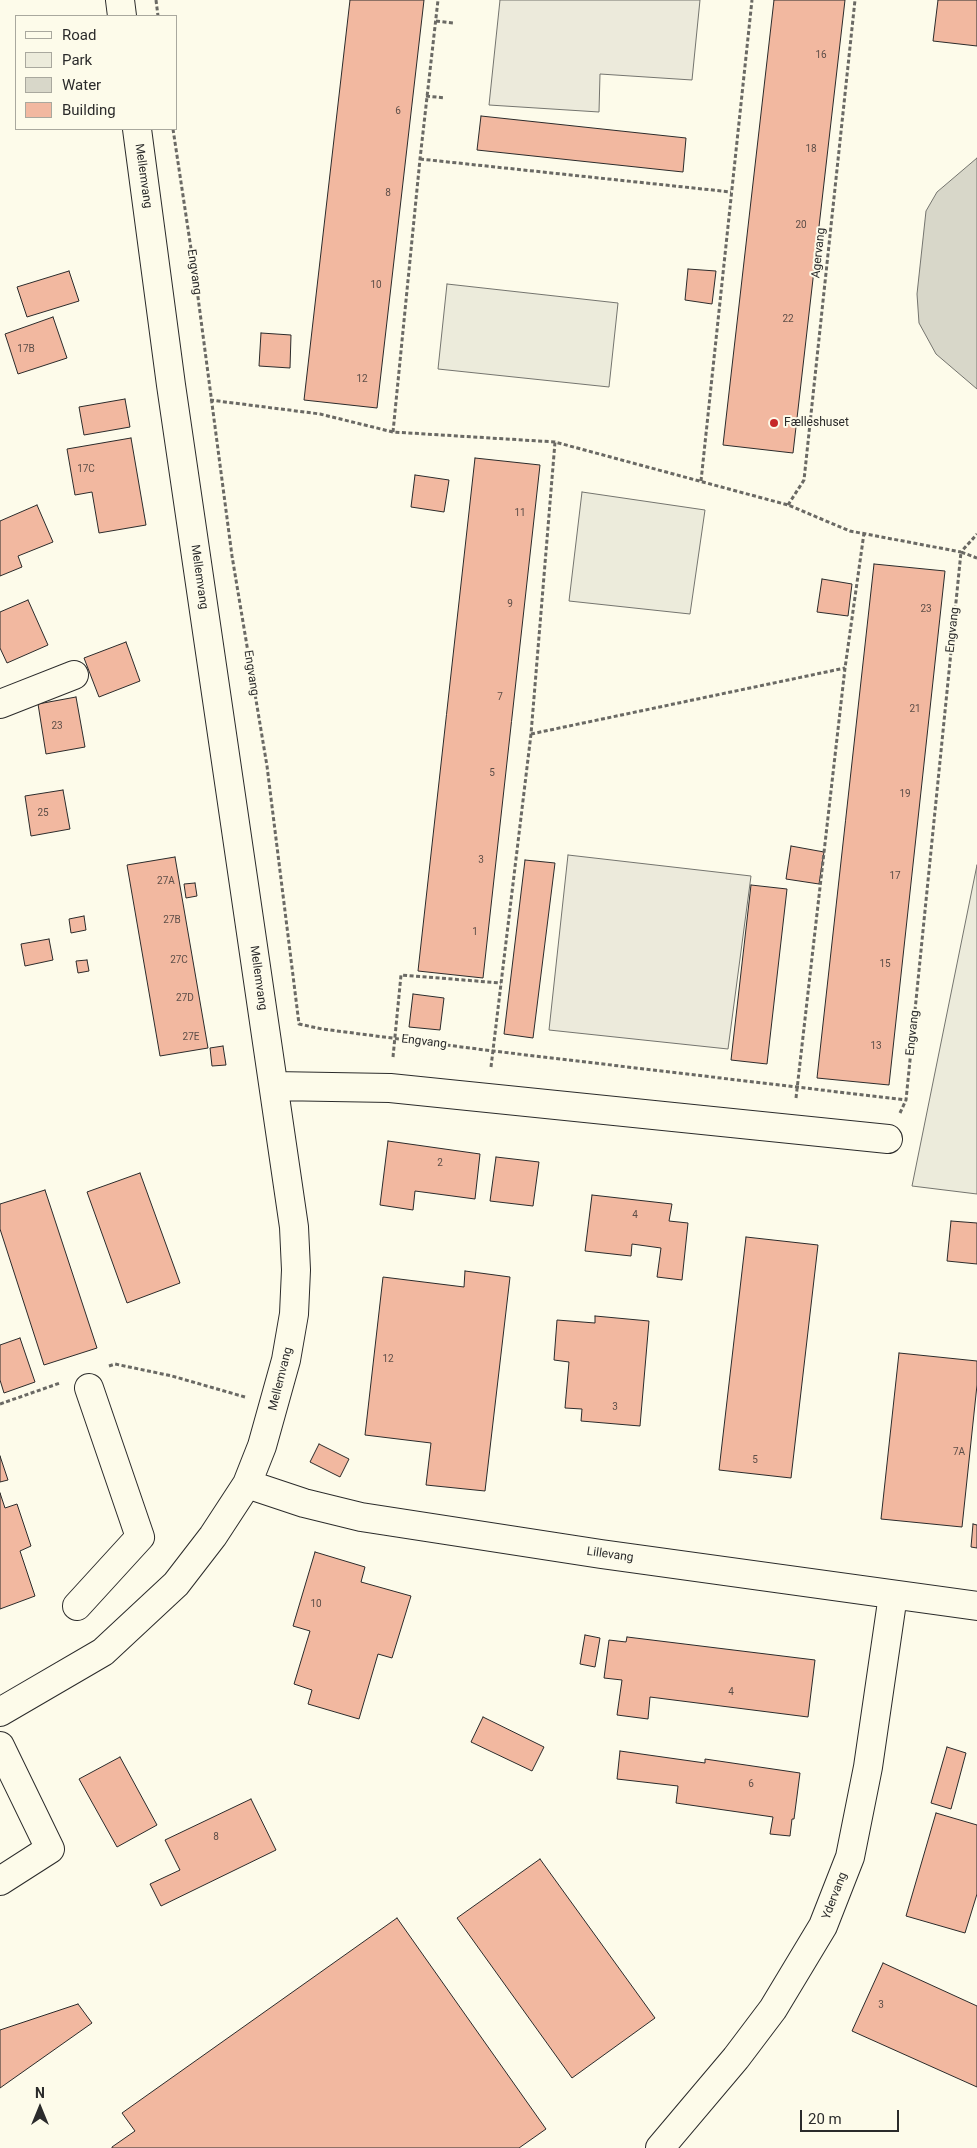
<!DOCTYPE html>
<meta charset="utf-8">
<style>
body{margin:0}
#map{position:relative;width:977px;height:2148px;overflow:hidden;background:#fdfbea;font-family:Roboto,sans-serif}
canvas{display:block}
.legend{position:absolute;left:15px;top:15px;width:162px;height:115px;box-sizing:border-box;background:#fdfbea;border:1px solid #a9a89e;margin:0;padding:6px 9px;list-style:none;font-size:15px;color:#2b2b2b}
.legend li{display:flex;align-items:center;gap:10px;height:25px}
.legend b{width:25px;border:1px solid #a9a89e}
.north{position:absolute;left:15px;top:2083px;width:50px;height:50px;-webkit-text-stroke:4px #fdfbea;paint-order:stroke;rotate:0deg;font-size:14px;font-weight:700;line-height:20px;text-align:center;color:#2b2b2b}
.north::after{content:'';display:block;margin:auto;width:18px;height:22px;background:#2b2b2b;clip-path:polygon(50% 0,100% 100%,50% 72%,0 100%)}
.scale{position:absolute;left:800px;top:2110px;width:99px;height:22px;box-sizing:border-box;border:2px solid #2b2b2b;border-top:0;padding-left:6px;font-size:15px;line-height:18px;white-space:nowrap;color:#2b2b2b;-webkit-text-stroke:4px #fdfbea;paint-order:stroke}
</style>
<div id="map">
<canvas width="977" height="2148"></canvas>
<ul class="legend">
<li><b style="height:6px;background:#fdfbea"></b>Road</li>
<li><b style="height:14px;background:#ecebdb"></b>Park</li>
<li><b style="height:14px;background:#d8d7c9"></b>Water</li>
<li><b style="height:14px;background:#f2b8a0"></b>Building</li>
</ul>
<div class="north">N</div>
<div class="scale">20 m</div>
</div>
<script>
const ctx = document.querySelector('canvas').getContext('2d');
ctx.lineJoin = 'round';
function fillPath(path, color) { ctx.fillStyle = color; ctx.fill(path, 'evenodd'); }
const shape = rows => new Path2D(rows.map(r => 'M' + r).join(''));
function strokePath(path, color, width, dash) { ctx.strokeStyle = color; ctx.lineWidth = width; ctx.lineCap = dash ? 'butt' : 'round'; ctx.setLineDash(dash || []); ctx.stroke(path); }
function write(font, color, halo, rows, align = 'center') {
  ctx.font = font + ' Roboto,sans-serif'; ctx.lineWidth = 4; ctx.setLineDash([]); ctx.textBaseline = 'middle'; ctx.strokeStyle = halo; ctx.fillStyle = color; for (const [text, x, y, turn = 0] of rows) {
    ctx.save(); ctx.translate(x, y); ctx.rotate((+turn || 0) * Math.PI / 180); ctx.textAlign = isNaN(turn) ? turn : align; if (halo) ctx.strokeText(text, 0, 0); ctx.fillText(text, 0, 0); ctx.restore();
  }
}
const green = shape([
 [447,284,618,303,609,387,438,369,447,284],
 [582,492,705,510,690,614,569,601,582,492],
 [977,865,977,1194,912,1186,977,865]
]);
fillPath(green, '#ecebdb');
strokePath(green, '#74746e', 1);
const parking = shape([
 [500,0,700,0,692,80,600,74,599,112,489,105,500,0],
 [568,855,751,876,728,1049,549,1030,568,855]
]);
fillPath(parking, '#eceadb');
strokePath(parking, '#74746e', 1);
const water = shape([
 [977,158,977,389,936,354,919,323,917,294,926,211,937,192,977,158]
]);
fillPath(water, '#d8d7c9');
strokePath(water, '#74746e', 1);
const building = shape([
 [350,0,424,0,377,408,304,400,350,0],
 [774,0,845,0,793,453,723,445,774,0],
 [938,0,977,0,977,46,933,41,938,0],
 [481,116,686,138,683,172,477,150,481,116],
 [688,269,716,271,712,304,685,300,688,269],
 [69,271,79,301,27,317,17,287,69,271],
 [53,317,67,358,18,374,5,334,53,317],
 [261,333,291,335,290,368,259,366,261,333],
 [125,399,130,427,84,435,79,407,125,399],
 [131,438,146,525,99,533,92,492,75,495,67,449,131,438],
 [475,458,540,465,483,978,418,971,475,458],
 [415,475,449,480,444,512,411,507,415,475],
 [37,505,53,542,18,556,22,567,0,576,0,521,37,505],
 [874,564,945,571,889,1085,817,1078,874,564],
 [822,579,852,584,848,616,817,612,822,579],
 [28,600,48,645,7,663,0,648,0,612,28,600],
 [126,642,140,681,99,697,84,658,126,642],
 [76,697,85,747,46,754,38,704,76,697],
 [63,790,70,829,31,836,25,796,63,790],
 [791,846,824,852,819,884,786,879,791,846],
 [175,857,208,1048,160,1056,127,865,175,857],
 [525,860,555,863,533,1038,504,1034,525,860],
 [195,883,197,896,186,898,184,884,195,883],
 [751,885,787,889,767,1064,731,1060,751,885],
 [84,916,86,930,71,933,69,919,84,916],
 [49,939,53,960,25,966,21,944,49,939],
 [87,960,89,971,78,973,76,961,87,960],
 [413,994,444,998,440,1030,409,1027,413,994],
 [223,1046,226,1065,212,1066,210,1048,223,1046],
 [388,1141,480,1154,475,1199,415,1191,413,1210,380,1205,388,1141],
 [496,1157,539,1162,533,1206,490,1201,496,1157],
 [140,1173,180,1283,127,1303,87,1192,140,1173],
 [45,1190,97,1348,44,1365,0,1229,0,1204,45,1190],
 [592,1195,672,1204,669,1221,688,1223,682,1280,657,1277,661,1248,632,1244,631,1256,585,1251,592,1195],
 [951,1221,977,1223,977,1264,947,1261,951,1221],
 [746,1237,818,1245,791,1478,719,1470,746,1237],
 [465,1271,510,1277,485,1491,426,1485,431,1443,365,1435,383,1277,464,1287,465,1271],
 [595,1316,649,1321,640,1426,581,1421,582,1409,565,1408,569,1362,554,1360,557,1320,595,1323,595,1316],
 [20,1338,35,1382,4,1393,0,1380,0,1345,20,1338],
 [899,1353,977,1361,977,1385,962,1527,881,1519,899,1353],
 [319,1444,349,1459,340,1477,310,1462,319,1444],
 [0,1456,8,1480,0,1482,0,1456],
 [0,1493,5,1508,17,1504,31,1546,20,1551,35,1596,0,1609,0,1493],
 [973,1524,977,1525,977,1548,971,1547,973,1524],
 [315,1552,365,1567,361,1582,411,1596,392,1658,378,1654,359,1719,308,1704,312,1690,294,1684,310,1631,293,1626,315,1552],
 [585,1635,600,1638,595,1667,580,1664,585,1635],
 [627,1637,815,1660,808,1717,650,1697,648,1719,617,1715,622,1680,604,1678,609,1640,626,1642,627,1637],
 [483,1717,544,1747,532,1771,471,1742,483,1717],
 [947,1747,966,1753,951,1809,931,1803,947,1747],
 [620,1751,705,1763,705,1759,800,1773,794,1819,792,1819,790,1836,770,1834,773,1817,676,1803,678,1786,617,1779,620,1751],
 [120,1757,157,1825,117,1847,79,1779,120,1757],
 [251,1799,276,1850,161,1906,150,1884,180,1870,165,1840,251,1799],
 [936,1813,977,1825,977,1894,965,1933,906,1916,936,1813],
 [540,1859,655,2018,572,2078,457,1918,540,1859],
 [397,1918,546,2129,519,2148,112,2148,112,2147,135,2131,122,2113,397,1918],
 [883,1963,977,2006,977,2087,852,2031,883,1963],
 [78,2004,92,2023,0,2088,0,2030,78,2004]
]);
fillPath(building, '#f2b8a0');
strokePath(building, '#2b2b2b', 1);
const minor = shape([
 [120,0,122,16],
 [0,704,74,675],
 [274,1086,390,1088,888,1139],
 [247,1484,304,1503,361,1517,601,1554,977,1606],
 [77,1606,140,1537,89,1388],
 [0,1712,103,1652,176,1584,213,1536,247,1484,262,1446,286,1360,294,1314,296,1270,294,1227,171,385,137,129],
 [0,1746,50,1849,0,1881],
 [660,2148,736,2058,773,2009,823,1926,850,1857,868,1767,893,1595]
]);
strokePath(minor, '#2b2b2b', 30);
strokePath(shape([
 [156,0,158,16],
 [436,21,453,23],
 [426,96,445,98],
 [173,129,196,282,232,556,267,766,299,1024,322,1029,493,1051,906,1100,961,552,977,558],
 [420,159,731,192],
 [210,400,320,414,393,432,555,442,788,505,850,531,961,552,977,534],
 [393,432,420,159,438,0],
 [701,481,752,0],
 [788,505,804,480,855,0],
 [531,734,845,668],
 [393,1057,401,975,501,983],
 [491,1067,531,734,555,442],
 [796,1098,845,668,864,533],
 [900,1113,906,1100],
 [109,1366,115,1364,172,1376,245,1397],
 [0,1404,60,1383]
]), '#6a6964', 3, [4, 2.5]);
strokePath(minor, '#fdfbea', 28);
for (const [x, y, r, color] of [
 [774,423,5,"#c62828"]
]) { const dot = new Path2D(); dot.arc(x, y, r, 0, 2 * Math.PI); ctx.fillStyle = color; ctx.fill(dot); strokePath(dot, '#fdfbea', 2); }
write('10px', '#5d4e48', null, [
 ["16",821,55],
 ["6",398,111],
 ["18",811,149],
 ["8",388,193],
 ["20",801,225],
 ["10",376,285],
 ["22",788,319],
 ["17B",26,349],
 ["12",362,379],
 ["17C",86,469],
 ["11",520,513],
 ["9",510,604],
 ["23",926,609],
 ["7",500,697],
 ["21",915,709],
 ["23",57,726],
 ["5",492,773],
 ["19",905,794],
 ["25",43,813],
 ["3",481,860],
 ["17",895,876],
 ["27A",166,881],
 ["27B",172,920],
 ["1",475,932],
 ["27C",179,960],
 ["15",885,964],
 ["27D",185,998],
 ["27E",191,1037],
 ["13",876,1046],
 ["2",440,1163],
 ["4",635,1215],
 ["12",388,1359],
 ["3",615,1407],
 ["7A",959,1452],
 ["5",755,1460],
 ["10",316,1604],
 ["4",731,1692],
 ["6",751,1784],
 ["8",216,1837],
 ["3",881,2005]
]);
write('12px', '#2b2b2b', '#fdfbea', [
 ["Mellemvang",143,176,82],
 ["Agervang",819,253,-84],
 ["Engvang",194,272,82],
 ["Mellemvang",199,577,82],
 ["Engvang",953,630,-84],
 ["Engvang",251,673,81],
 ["Mellemvang",258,978,82],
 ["Engvang",913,1033,-84],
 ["Engvang",424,1042,7],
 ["Mellemvang",281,1379,-76],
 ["Lillevang",610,1555,8],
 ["Ydervang",835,1896,-69]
]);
write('12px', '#2b2b2b', '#fdfbea', [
 ["Fælleshuset",784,423]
], 'left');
</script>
